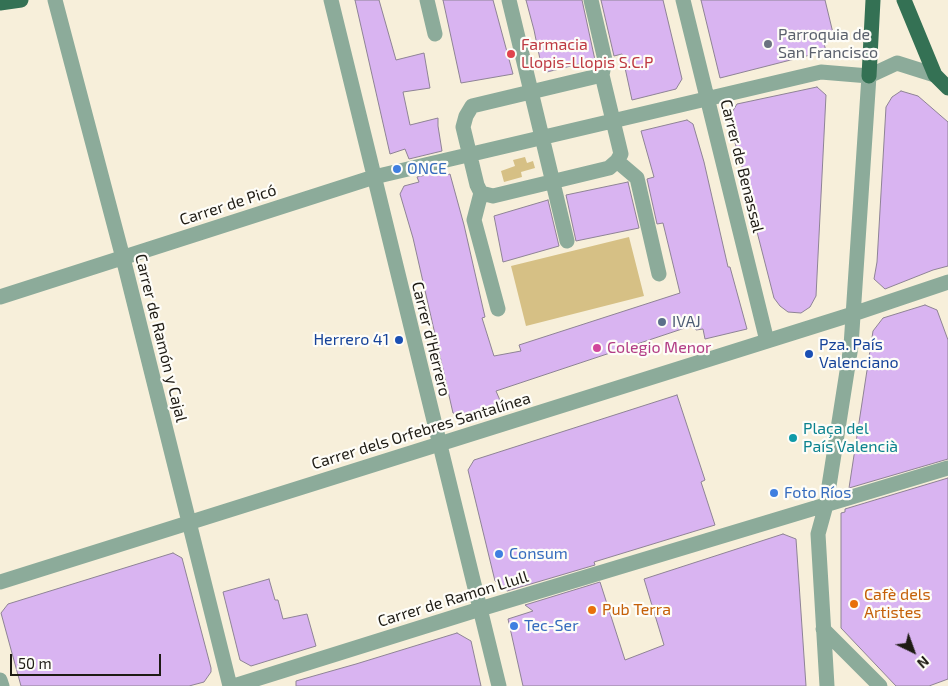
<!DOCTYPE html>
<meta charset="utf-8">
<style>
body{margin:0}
#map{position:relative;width:948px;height:686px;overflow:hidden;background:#f7efda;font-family:"Exo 2",sans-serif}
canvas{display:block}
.north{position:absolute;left:888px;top:626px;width:50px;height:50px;-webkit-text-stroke:4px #fefdf8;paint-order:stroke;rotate:138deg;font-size:14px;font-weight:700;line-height:20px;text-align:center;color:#1e1b14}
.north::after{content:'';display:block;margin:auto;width:18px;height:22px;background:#1e1b14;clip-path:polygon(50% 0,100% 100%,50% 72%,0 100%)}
.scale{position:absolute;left:10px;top:654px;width:151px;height:22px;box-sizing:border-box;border:2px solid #1e1b14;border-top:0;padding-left:6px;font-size:15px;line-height:18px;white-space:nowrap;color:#1e1b14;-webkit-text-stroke:4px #fefdf8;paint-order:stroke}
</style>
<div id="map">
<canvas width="948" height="686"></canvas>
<div class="north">N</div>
<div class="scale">50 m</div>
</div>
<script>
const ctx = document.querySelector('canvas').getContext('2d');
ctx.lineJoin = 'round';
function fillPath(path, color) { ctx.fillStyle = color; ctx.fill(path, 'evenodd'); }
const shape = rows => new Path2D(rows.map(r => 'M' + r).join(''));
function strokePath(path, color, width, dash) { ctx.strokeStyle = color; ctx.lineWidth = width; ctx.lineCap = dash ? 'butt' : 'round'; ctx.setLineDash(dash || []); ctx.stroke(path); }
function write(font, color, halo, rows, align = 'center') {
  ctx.font = font + ' "Exo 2",sans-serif'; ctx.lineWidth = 4.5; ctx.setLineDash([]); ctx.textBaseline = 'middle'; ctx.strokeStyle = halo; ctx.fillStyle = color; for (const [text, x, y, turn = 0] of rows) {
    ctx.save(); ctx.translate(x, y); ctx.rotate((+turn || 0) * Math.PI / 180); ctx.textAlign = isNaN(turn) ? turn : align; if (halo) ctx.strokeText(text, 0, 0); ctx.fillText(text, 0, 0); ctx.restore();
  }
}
fillPath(shape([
 [525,157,527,163,533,161,535,168,521,172,522,177,504,182,501,171,515,166,513,160],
 [629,237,644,296,526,326,511,266]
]), '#d6c085');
const building = shape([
 [355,0,379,0,396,60,424,53,430,88,403,92,410,125,438,118,438,126,442,151,409,159,405,149,390,154,355,0],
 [443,0,493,0,513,74,461,83,443,0],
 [526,0,582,0,595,60,547,72,547,69,542,69,534,30,526,0],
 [601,0,663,0,682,79,676,89,632,100,622,54,614,56,601,0],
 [701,0,825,0,833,33,822,36,826,51,720,78,701,0],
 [817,87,826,95,816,296,810,307,801,313,788,312,780,306,774,298,755,224,747,184,728,119,737,104,817,87],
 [901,91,918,96,948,122,948,266,933,270,885,289,874,279,877,262,886,107,892,97,901,91],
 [687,120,693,124,704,162,728,267,730,267,747,329,705,339,703,329,696,330,694,325,496,391,502,405,463,416,453,413,413,238,400,194,404,186,419,182,417,177,446,170,447,175,450,174,464,225,485,317,482,318,493,353,494,356,521,351,519,345,680,293,663,223,657,224,647,179,654,177,641,131,687,120],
 [628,182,639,228,576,241,566,195,628,182],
 [548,200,559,246,503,262,494,216,548,200],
 [925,305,937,310,948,340,948,459,849,488,873,331,883,318,925,305],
 [677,395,705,480,701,482,715,525,594,562,595,565,507,591,495,581,468,470,474,460,677,395],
 [948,478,948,679,929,686,896,686,841,628,841,513,845,512,845,509,948,478],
 [783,534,796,539,806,686,523,686,508,619,533,611,525,605,600,582,625,660,664,645,644,579,783,534],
 [173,553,182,558,211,668,211,672,204,682,189,686,21,686,1,613,8,604,173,553],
 [269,579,275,600,278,600,283,619,307,614,316,646,251,666,240,660,223,592,269,579],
 [457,633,471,641,481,686,296,686,296,681,356,664,457,633]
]);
fillPath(building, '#d9b4f1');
strokePath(building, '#8e8395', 1);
strokePath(shape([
 [55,0,123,258,230,686],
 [331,0,499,686],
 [427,0,435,34],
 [509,0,567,241],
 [591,0,605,60,602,75],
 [683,0,767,341],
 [869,76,897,63,935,75],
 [617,161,637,178,659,274],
 [481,193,493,196,609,168,617,161,621,154,602,75,472,106,466,116,463,127,477,185,481,193,474,220,498,309],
 [0,297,374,177,821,72,869,76],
 [0,582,853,314,948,282],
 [823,629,880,686],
 [0,680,2,686],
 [234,686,480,609,948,468],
 [827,686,818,534,826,505,851,346,869,76]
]), '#8cab9a', 15);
strokePath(shape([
 [904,0,935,75,948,88],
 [0,3,21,0],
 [869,76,873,0]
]), '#347154', 15);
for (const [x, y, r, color] of [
 [768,44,5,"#6b7280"],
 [511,54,5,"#e0444e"],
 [397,169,5,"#3f7fe0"],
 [662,322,5,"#5c6f8a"],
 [399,340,5,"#1a4fb4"],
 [597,348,5,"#d1479c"],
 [809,354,5,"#1a4fb4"],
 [793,438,5,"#0f9aa8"],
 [774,493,5,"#3f7fe0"],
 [499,554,5,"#3f7fe0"],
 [854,604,5,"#e8710a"],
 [592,610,5,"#e8710a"],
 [514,626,5,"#3f7fe0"]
]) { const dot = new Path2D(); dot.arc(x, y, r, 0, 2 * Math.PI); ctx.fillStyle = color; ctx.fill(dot); strokePath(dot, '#fefdf8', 2); }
write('16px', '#5b616d', '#fefdf8', [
 ["Parroquia de",778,35],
 ["San Francisco",778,53]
], 'left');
write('16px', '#be3a42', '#fefdf8', [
 ["Farmacia",521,45],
 ["Llopis-Llopis S.C.P",521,63]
], 'left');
write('16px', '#1e1b14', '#fefdf8', [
 ["Carrer de Benassal",742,166,76],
 ["Carrer de Picó",228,205,-18],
 ["Carrer de Ramón y Cajal",161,338,76],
 ["Carrer d'Herrero",431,339,76],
 ["Carrer dels Orfebres Santalínea",421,431,-17],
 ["Carrer de Ramon Llull",453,599,-17]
]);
write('16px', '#366cbe', '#fefdf8', [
 ["ONCE",407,169],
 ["Foto Ríos",784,493],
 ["Consum",509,554],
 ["Tec-Ser",524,626]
], 'left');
write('16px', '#4e5e75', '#fefdf8', [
 ["IVAJ",672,322]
], 'left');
write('16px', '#164399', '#fefdf8', [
 ["Herrero 41",389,340],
 ["Pza. País",819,345,"left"],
 ["Valenciano",819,363,"left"]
], 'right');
write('16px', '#b23c85', '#fefdf8', [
 ["Colegio Menor",607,348]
], 'left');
write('16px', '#0d838f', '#fefdf8', [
 ["Plaça del",803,429],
 ["País Valencià",803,447]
], 'left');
write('16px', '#c56008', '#fefdf8', [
 ["Cafè dels",864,595],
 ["Artistes",864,613],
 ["Pub Terra",602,610]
], 'left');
</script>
